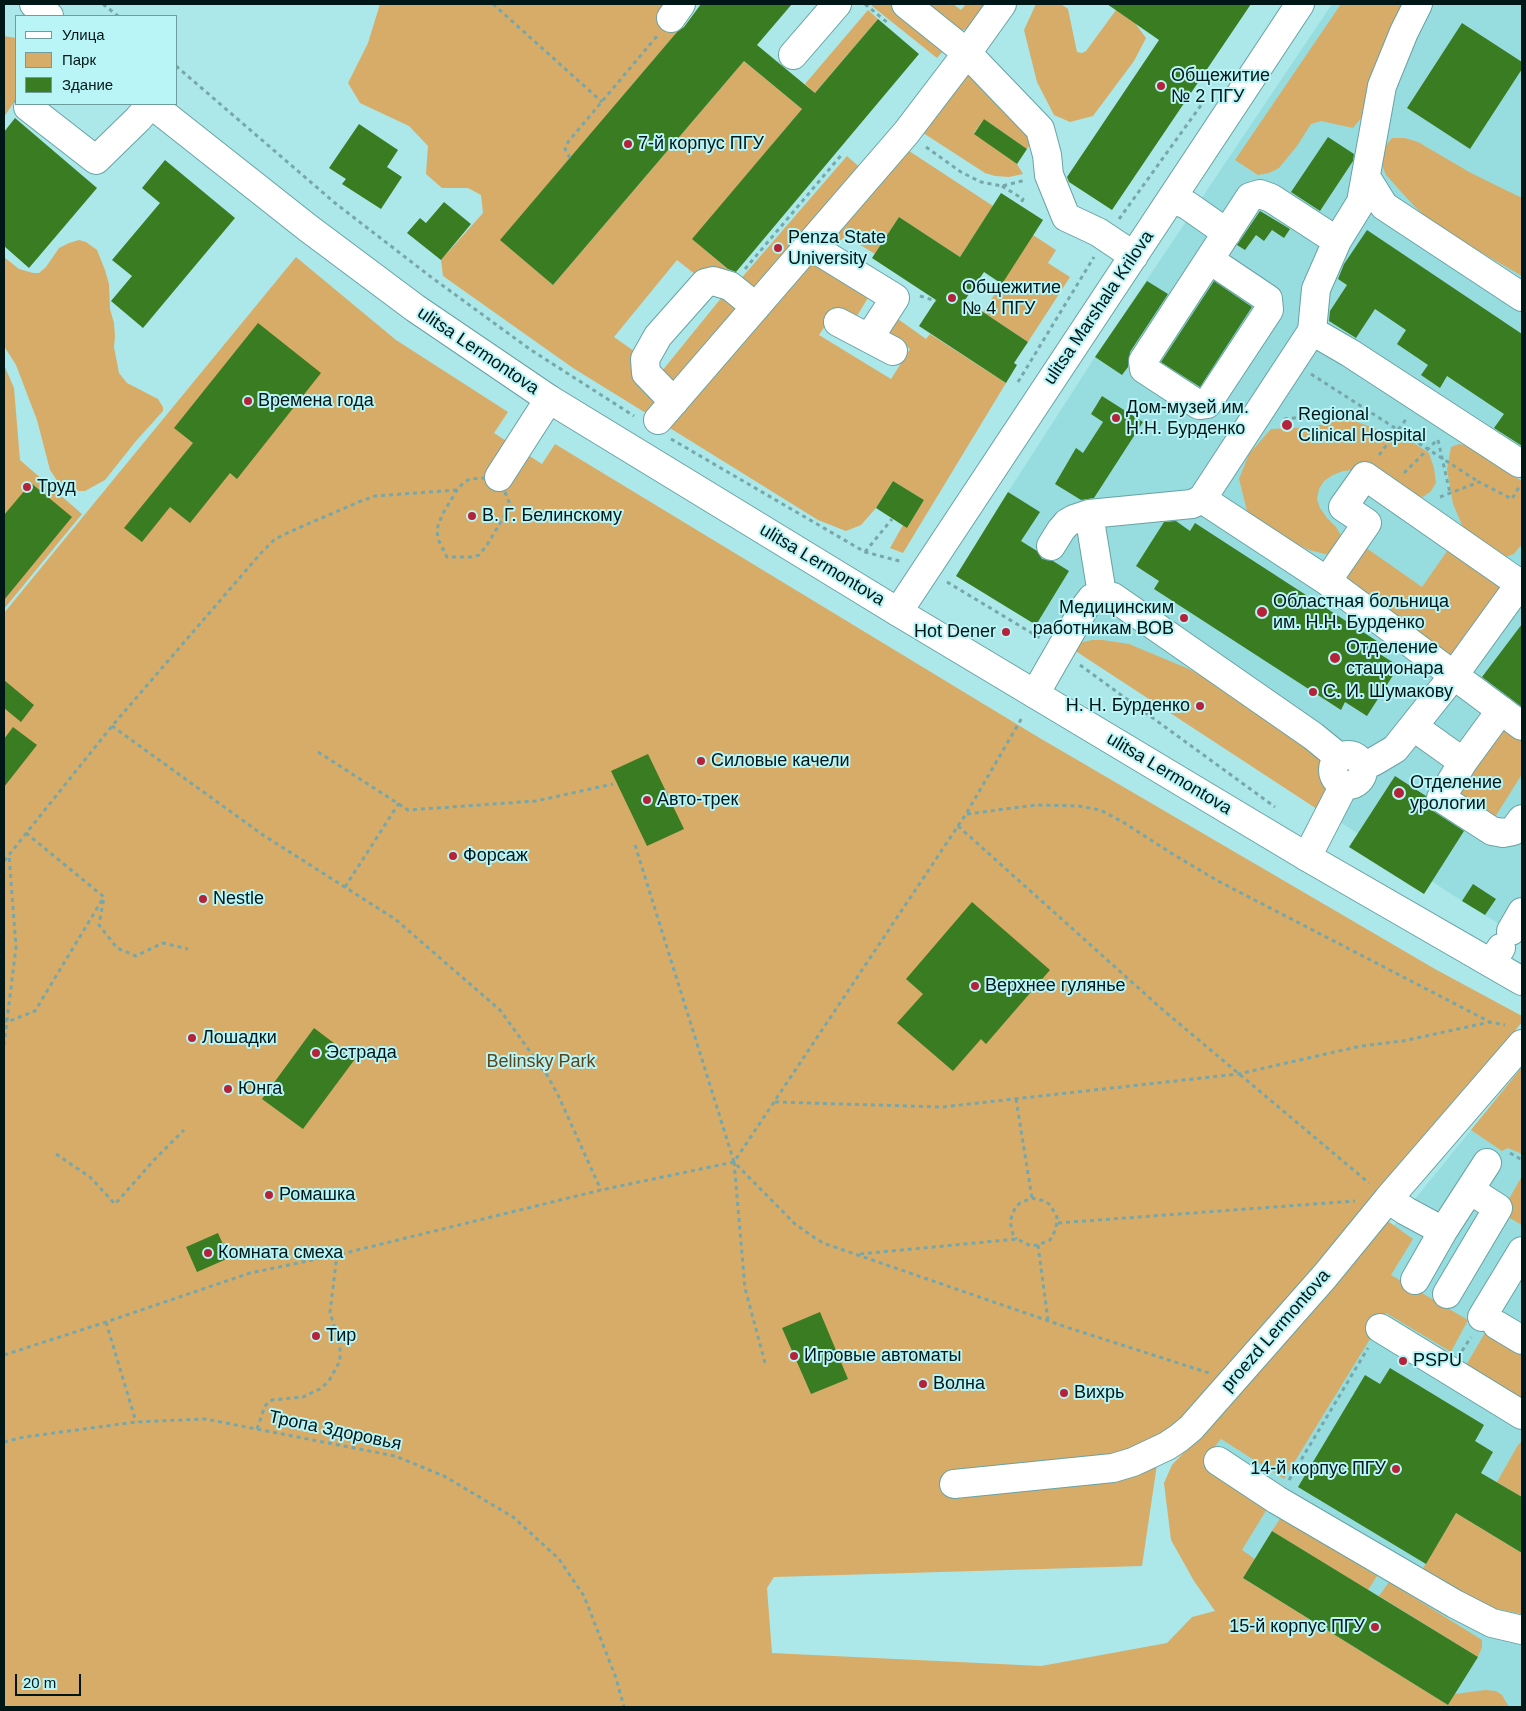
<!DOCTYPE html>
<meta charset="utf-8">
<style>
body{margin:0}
#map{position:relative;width:1526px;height:1711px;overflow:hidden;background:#ace8e9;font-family:Helvetica,sans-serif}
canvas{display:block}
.frame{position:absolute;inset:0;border:5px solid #001617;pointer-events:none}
.legend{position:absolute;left:15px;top:15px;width:162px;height:90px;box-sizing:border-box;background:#b9f5f7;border:1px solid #6f9c9d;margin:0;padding:6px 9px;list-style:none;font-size:15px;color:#001617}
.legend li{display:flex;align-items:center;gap:10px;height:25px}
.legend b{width:25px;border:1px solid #6f9c9d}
.scale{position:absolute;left:15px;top:1674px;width:66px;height:22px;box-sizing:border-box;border:2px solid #001617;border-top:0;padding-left:6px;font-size:15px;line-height:18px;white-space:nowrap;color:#001617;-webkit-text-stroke:4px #b9f5f7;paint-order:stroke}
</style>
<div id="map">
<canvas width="1526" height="1711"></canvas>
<div class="frame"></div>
<ul class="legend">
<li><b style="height:6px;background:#fff"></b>Улица</li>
<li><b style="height:14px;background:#d7ac68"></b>Парк</li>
<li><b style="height:14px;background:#3a7c21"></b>Здание</li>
</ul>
<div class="scale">20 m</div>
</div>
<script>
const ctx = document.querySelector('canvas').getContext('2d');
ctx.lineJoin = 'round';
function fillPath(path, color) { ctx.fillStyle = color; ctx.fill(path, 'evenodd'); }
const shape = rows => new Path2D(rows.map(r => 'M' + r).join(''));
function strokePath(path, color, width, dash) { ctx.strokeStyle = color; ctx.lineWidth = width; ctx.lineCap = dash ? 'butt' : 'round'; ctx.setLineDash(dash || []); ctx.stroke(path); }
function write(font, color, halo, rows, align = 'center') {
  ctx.font = font + ' Helvetica,sans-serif'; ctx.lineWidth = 4; ctx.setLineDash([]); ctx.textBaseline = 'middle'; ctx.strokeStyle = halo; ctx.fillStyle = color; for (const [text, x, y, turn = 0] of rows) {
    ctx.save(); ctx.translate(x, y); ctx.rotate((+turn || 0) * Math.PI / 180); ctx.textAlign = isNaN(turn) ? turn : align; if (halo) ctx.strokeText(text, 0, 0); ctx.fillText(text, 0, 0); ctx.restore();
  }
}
fillPath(shape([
 [1332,4,1522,4,1522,938,1462,901,1036,625,1008,492,1095,357],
 [1522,1067,1522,1707,1409,1707,1227,1608,1185,1483]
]), '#97dddf');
fillPath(shape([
 [380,4,670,4,664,14,678,31,501,240,553,285,744,61,802,109,693,239,730,271,724,278,701,279,677,260,614,337,641,356,663,403,649,415,573,368,443,276,441,260,483,213,481,195,468,188,442,188,426,174,428,146,409,126,360,103,348,83,368,43],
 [873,4,890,4,946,48,937,58,872,6],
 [920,4,953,4,961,10,966,4,991,4,972,26,964,30,955,30],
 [1036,4,1061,4,1068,9,1077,52,1082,53,1086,51,1116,10,1135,23,1146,38,1134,61,1093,116,1070,122,1054,115,1037,82,1024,30],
 [1341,4,1409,4,1369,108,1353,128,1321,121,1311,124,1297,146,1279,168,1269,173,1258,175,1235,160],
 [868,10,878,19,815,93,805,84],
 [4,36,16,38,16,99,4,117],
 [966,72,972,76,1030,137,1031,143,1027,149,984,119,974,133,1017,164,1023,174,1009,177,995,176,985,173,917,129],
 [1392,138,1405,138,1418,142,1471,173,1522,198,1522,276,1437,227,1415,207,1386,175,1380,160,1384,148],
 [903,147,993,206,960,257,899,217,875,254,846,236,831,248,827,243],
 [847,156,864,171,758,298,738,282],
 [1033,235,1056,250,1048,263,1070,277,1028,342,983,312],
 [79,240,86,242,97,250,105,270,109,284,110,309,114,323,115,336,114,347,119,373,127,383,158,399,163,407,163,411,136,441,105,480,85,491,78,491,70,490,58,482,50,470,37,420,16,365,4,346,4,257,19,269,33,273,39,273,46,267,59,248,69,243],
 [296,257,396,340,508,412,494,433,542,464,555,444,1038,737,1435,969,1522,1016,1522,1022,1326,1263,1160,1444,1142,1566,774,1577,767,1588,772,1653,1041,1666,1167,1643,1192,1617,1215,1611,1194,1581,1171,1540,1164,1483,1172,1465,1208,1427,1385,1219,1413,1239,1391,1275,1468,1320,1451,1352,1386,1313,1284,1479,1221,1439,1203,1461,1270,1504,1242,1550,1255,1559,1243,1578,1448,1705,1455,1694,1485,1690,1496,1691,1502,1695,1509,1707,4,1707,4,613],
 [806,259,869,296,854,321,836,309,819,335,891,379,910,349,888,334,898,319,926,339,930,334,1006,383,903,553,890,548,903,525,907,528,924,500,893,481,876,508,861,525,846,531,818,520,665,425],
 [722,297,750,307,674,395,662,371],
 [4,365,14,388,20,460,82,514,4,609],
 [1348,419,1409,440,1429,453,1434,468,1436,483,1431,491,1423,497,1414,496,1353,470,1343,471,1333,475,1324,481,1319,489,1317,499,1320,508,1327,518,1336,527,1342,537,1329,555,1309,550,1291,541,1267,528,1247,511,1239,479,1249,454,1271,429,1310,427],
 [1459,444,1469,446,1498,463,1512,475,1522,481,1522,544,1514,554,1505,557,1469,538,1462,525,1453,504,1447,469,1451,447],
 [1362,545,1422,587,1450,547,1509,588,1457,664,1337,581],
 [1092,640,1103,640,1129,644,1189,669,1251,704,1332,760,1329,781,1336,789,1323,813,1074,650,1076,646,1083,642],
 [1501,725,1522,739,1522,774,1492,822,1462,803,1458,792],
 [1522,1067,1522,1154,1508,1148,1502,1151,1471,1130],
 [1522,1176,1522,1225,1501,1213],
 [1489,1326,1522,1353,1522,1401,1465,1367],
 [1522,1441,1522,1497,1497,1482,1518,1445],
 [1456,1513,1522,1553,1522,1614,1497,1609,1471,1600,1422,1570],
 [1281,1517,1377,1576,1368,1590,1272,1531],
 [1389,1582,1482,1640,1482,1647,1478,1657,1379,1596]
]), '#d7ac68');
fillPath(shape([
 [701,4,792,4,757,45,815,93,878,19,919,54,736,272,728,269,692,239,802,109,744,61,553,285,500,240,677,32,684,27],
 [1107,4,1251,4,1112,210,1069,182,1067,177,1159,40],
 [1462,23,1522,62,1522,69,1470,149,1407,108],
 [15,118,97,188,29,268,4,246,4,132],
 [984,119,1027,149,1017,164,974,134],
 [359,124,398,150,387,167,402,177,381,209,342,184,346,179,329,168],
 [1328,137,1354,154,1353,161,1320,211,1291,192],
 [165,160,235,218,143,328,111,301,132,276,112,260,160,203,142,188],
 [1001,193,1043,220,1002,284,984,272,965,300,1028,342,1014,363,1017,365,1006,383,919,326,936,300,872,258,899,217,960,257],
 [444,202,471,224,441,260,407,233,420,218,426,223],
 [1260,211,1290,229,1284,238,1272,230,1264,241,1256,235,1245,250,1237,245],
 [1367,230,1522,334,1522,446,1494,428,1504,414,1447,376,1440,388,1421,375,1428,365,1397,344,1406,330,1375,309,1356,338,1329,321,1330,311,1347,285,1338,279,1344,264],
 [1147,281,1168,294,1130,352,1128,367,1122,375,1095,357],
 [1214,281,1252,307,1200,387,1161,362],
 [258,323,321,373,237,479,230,473,190,523,170,507,142,542,124,528,193,443,174,428],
 [1102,396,1143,422,1094,498,1081,500,1055,484,1076,448,1083,453,1103,422,1091,414],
 [893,481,924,500,907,528,876,508],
 [31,483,72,517,4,600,4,515],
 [1008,492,1040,512,1021,541,1037,551,1042,559,1053,561,1069,571,1036,625,956,576],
 [1176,521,1190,531,1195,523,1383,645,1378,653,1399,666,1367,716,1345,702,1341,710,1154,589,1159,581,1136,566,1164,522],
 [1522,624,1522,707,1482,677],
 [4,680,34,705,21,722,4,708],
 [13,727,37,745,4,787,4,739],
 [648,754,684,829,647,846,611,771],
 [1395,776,1426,796,1427,805,1433,811,1464,831,1424,894,1349,847],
 [1473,884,1496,899,1485,915,1462,901],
 [972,902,1050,970,986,1044,981,1039,953,1071,897,1023,923,994,906,979],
 [314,1028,355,1059,303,1129,262,1099],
 [218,1233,229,1258,197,1272,186,1247],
 [820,1312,848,1379,811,1394,782,1328],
 [1390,1368,1484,1425,1475,1441,1493,1452,1481,1473,1522,1497,1522,1553,1456,1513,1426,1564,1298,1487,1365,1375,1380,1384],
 [1272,1531,1478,1657,1448,1705,1243,1578]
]), '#3a7c21');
const minor = shape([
 [906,4,967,53,1040,129,1047,155,1049,175,1066,217,1098,232,1134,256],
 [671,18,681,4],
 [793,55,837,4],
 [28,107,96,160,138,119,151,104],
 [1366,177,1384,206,1522,297],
 [1172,199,1187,205,1227,233],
 [809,245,895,298,869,338],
 [1210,260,1268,299,1269,310,1207,404,1199,405,1144,369,1143,361,1250,197,1260,194,1271,198,1337,241],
 [838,322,893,351],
 [1312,331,1350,353,1519,463,1522,462],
 [674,402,646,373,645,359,658,336,705,283,713,281,730,286,756,307],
 [658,420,906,133,967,53,1002,4],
 [499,477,549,399],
 [1202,499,1327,581,1522,726],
 [1089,514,1102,594],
 [1051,546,1061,530,1067,523,1074,519,1089,514,1192,504,1202,499,1312,331,1316,289,1337,241,1361,202,1382,86,1404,32,1418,4],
 [1327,581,1367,523,1343,507,1365,476,1520,584],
 [898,612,1300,4],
 [1035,694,1085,607,1092,598,1102,594,1113,597,1313,736,1340,758],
 [1414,727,1463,762,1501,710],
 '1333 770a15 15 0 1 1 30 0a15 15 0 1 1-30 0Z',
 [1463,762,1441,798,1492,831,1503,833,1513,831,1522,819],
 [1362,765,1373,762,1395,749,1454,675,1522,581],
 [1307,857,1344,785],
 [1511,931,1522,912],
 [1491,963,1501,948],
 [1388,1199,1406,1211,1443,1231,1487,1163],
 [1415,1280,1443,1231],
 [1447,1294,1498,1208,1470,1190],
 [1482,1317,1522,1251],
 [1497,1325,1522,1340],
 [1380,1328,1522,1415],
 [1218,1461,1277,1500,1455,1604,1492,1623,1522,1630],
 [954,1484,1113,1468,1133,1462,1167,1446,1179,1438,1191,1428,1325,1276,1388,1199,1522,1044]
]);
const major = shape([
 [34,4,49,16],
 [151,104,308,228,415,308,549,399,898,612,1307,857,1522,981]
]);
strokePath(minor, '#68a2a4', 30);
strokePath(major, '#68a2a4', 30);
strokePath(shape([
 [103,4,118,16],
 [493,4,602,102],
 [865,4,888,23],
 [176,66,335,203,431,277,531,350,634,416],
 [926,147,961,172,981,182,1002,186,1026,180],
 [570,158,565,149,568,142,657,36],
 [1002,186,1023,199,1020,205],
 [1119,219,1202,104],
 [745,269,843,153],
 [920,296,936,301],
 [1311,374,1479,482],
 [1018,382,1094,257],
 [1284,419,1367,410],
 [671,439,865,552,903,562],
 [1438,440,1450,493],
 [1379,455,1407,418],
 [1404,473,1438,439],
 [499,477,509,502,509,508,487,545,479,555,472,557,447,557,438,539,437,529,442,515,457,490,464,482,470,479,499,477],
 [1440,497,1479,482,1512,499,1519,487],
 [865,552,892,519],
 [947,582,1040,638],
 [1080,665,1275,807],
 [112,726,263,835,395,919,500,1010,547,1075,558,1095,601,1190],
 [318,752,408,810,536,801,613,784],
 [967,814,1036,805,1079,806,1100,810,1123,822,1171,853,1218,881,1490,1022,1505,1025],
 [958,826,1163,1010,1369,1183],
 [26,833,104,897,99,925,117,948,136,956,163,943,188,949],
 [635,845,734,1162,795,1224,815,1238,823,1243,1066,1327,1209,1373],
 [4,861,112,726,261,553,274,540,287,533,361,501,375,496,457,490],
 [345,887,399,803],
 [4,1019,7,1022,35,1011,102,900],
 [4,1045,16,947,9,855],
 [1016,1099,1032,1198],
 [775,1102,942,1107,1238,1074,1361,1046,1403,1041,1490,1022],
 [1510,1153,1522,1160],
 [56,1154,90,1177,115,1204,155,1159,184,1130],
 [734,1162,745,1288,765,1363],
 [1058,1223,1355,1201],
 [1038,1245,1048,1320],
 [860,1254,1017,1239,1031,1246,1038,1245,1050,1240,1056,1229,1057,1217,1050,1205,1045,1201,1032,1198,1020,1203,1015,1208,1010,1221,1013,1234,1017,1239],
 [106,1322,136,1422],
 [1462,1351,1471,1337],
 [4,1355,106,1322,250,1273,337,1255,601,1190,734,1162,966,814,1023,716],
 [257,1429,265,1406,268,1403,272,1400,303,1397,322,1388,330,1379,340,1361,340,1346,330,1312,337,1255],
 [4,1442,24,1437,136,1422,205,1419,395,1456,444,1476,513,1517,559,1559,584,1596,616,1678,624,1707],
 [1289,1480,1368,1348]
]), '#77a7a8', 3, [4, 4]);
strokePath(minor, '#fff', 28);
strokePath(major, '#fff', 28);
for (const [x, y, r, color] of [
 [1161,86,5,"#b5233b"],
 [628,144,5,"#b5233b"],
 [778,248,5,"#b5233b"],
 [952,298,5,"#b5233b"],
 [248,401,5,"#b5233b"],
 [1116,418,5,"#b5233b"],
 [1287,425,6,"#b5233b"],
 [27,487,5,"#b5233b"],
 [472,516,5,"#b5233b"],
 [1262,612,6,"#b5233b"],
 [1184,618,5,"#b5233b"],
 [1006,632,5,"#b5233b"],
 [1335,658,6,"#b5233b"],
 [1313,692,5,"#b5233b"],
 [1200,706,5,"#b5233b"],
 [701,761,5,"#b5233b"],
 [1399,793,6,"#b5233b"],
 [647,800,5,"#b5233b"],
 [453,856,5,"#b5233b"],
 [203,899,5,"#b5233b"],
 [975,986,5,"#b5233b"],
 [192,1038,5,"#b5233b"],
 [316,1053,5,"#b5233b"],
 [228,1089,5,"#b5233b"],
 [269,1195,5,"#b5233b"],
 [208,1253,5,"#b5233b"],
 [316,1336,5,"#b5233b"],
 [794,1356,5,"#b5233b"],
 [1403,1361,5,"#b5233b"],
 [923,1384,5,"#b5233b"],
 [1064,1393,5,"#b5233b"],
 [1396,1469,5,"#b5233b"],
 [1375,1627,5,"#b5233b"]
]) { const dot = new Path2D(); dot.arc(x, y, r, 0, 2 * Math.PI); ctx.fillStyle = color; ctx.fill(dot); strokePath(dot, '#b9f5f7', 2); }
write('18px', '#001617', '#b9f5f7', [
 ["Общежитие",1171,76],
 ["№ 2 ПГУ",1171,97],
 ["7-й корпус ПГУ",638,144],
 ["Penza State",788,238],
 ["University",788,259],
 ["Общежитие",962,288],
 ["№ 4 ПГУ",962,309],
 ["Времена года",258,401],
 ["Дом-музей им.",1126,408],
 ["Н.Н. Бурденко",1126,429],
 ["Regional",1298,415],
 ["Clinical Hospital",1298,436],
 ["Труд",37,487],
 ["В. Г. Белинскому",482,516],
 ["Областная больница",1273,602],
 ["им. Н.Н. Бурденко",1273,623],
 ["Медицинским",1174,608,"right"],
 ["работникам ВОВ",1174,629,"right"],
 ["Hot Dener",996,632,"right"],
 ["Отделение",1346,648],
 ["стационара",1346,669],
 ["С. И. Шумакову",1323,692],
 ["Н. Н. Бурденко",1190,706,"right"],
 ["Силовые качели",711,761],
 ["Отделение",1410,783],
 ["урологии",1410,804],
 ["Авто-трек",657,800],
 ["Форсаж",463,856],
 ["Nestle",213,899],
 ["Верхнее гулянье",985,986],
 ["Лошадки",202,1038],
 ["Эстрада",326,1053],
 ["Юнга",238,1089],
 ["Ромашка",279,1195],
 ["Комната смеха",218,1253],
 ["Тир",326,1336],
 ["Игровые автоматы",804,1356],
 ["PSPU",1413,1361],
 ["Волна",933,1384],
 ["Вихрь",1074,1393],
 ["14-й корпус ПГУ",1386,1469,"right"],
 ["15-й корпус ПГУ",1365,1627,"right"]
], 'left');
write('18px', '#001617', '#b9f5f7', [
 ["ulitsa Marshala Krilova",1099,308,-56],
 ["ulitsa Lermontova",478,351,34],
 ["ulitsa Lermontova",822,565,31],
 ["ulitsa Lermontova",1169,774,31],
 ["proezd Lermontova",1276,1331,-49],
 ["Тропа Здоровья",335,1431,12]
]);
write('18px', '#5d4419', '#b9f5f7', [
 ["Belinsky Park",541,1062]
]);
</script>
